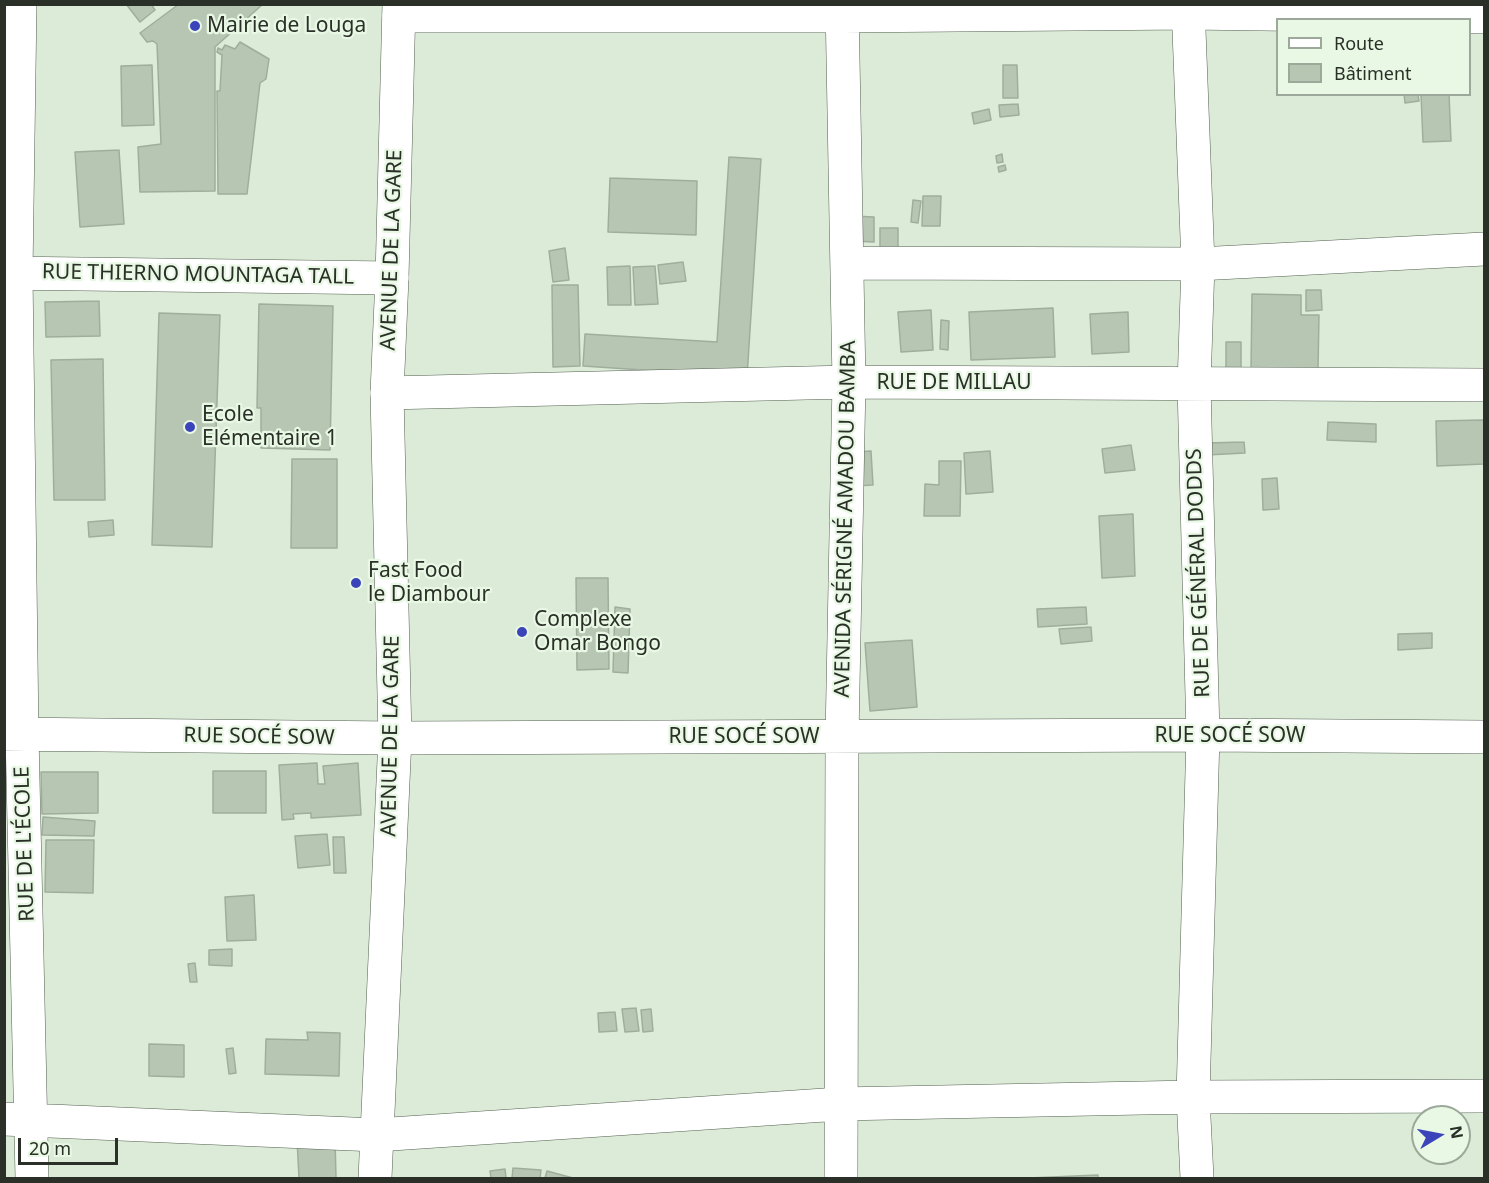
<!DOCTYPE html>
<meta charset="utf-8">
<style>
body{margin:0}
#map{position:relative;width:1489px;height:1183px;overflow:hidden;background:#dbebd7;font-family:"Noto Sans",sans-serif}
canvas{display:block}
.frame{position:absolute;inset:0;border:6px solid #2a3028;pointer-events:none}
.legend{position:absolute;left:1276px;top:18px;width:195px;height:78px;box-sizing:border-box;background:#e8f8e4;border:2px solid #9ca899;margin:0;padding:8px 10px;list-style:none;font-size:18px;color:#2a3028}
.legend li{display:flex;align-items:center;gap:12px;height:30px}
.legend b{width:30px;border:2px solid #9ca899}
.north{position:absolute;left:1411px;top:1105px;width:60px;height:60px;box-sizing:border-box;background:#e8f8e4;border:2px solid #9ca899;border-radius:50%;rotate:80deg;font-size:16px;font-weight:700;line-height:24px;text-align:center;color:#2a3028}
.north::after{content:'';display:block;margin:auto;width:21px;height:27px;background:#3b45b9;clip-path:polygon(50% 0,100% 100%,50% 72%,0 100%)}
.scale{position:absolute;left:18px;top:1138px;width:100px;height:27px;box-sizing:border-box;border:3px solid #2a3028;border-top:0;padding-left:8px;font-size:18px;line-height:21px;white-space:nowrap;color:#2a3028;-webkit-text-stroke:4px #e8f8e4;paint-order:stroke}
</style>
<div id="map">
<canvas width="1489" height="1183"></canvas>
<div class="frame"></div>
<ul class="legend">
<li><b style="height:8px;background:#fff"></b>Route</li>
<li><b style="height:16px;background:#b7c6b3"></b>Bâtiment</li>
</ul>
<div class="north">N</div>
<div class="scale">20 m</div>
</div>
<script>
const ctx = document.querySelector('canvas').getContext('2d');
ctx.lineJoin = 'round';
function fillPath(path, color) { ctx.fillStyle = color; ctx.fill(path, 'evenodd'); }
const shape = rows => new Path2D(rows.map(r => 'M' + r).join(''));
function strokePath(path, color, width, dash) { ctx.strokeStyle = color; ctx.lineWidth = width; ctx.lineCap = dash ? 'butt' : 'round'; ctx.setLineDash(dash || []); ctx.stroke(path); }
function write(font, color, halo, rows, align = 'center') {
  ctx.font = font + ' "Noto Sans",sans-serif'; ctx.lineWidth = 4.5; ctx.setLineDash([]); ctx.textBaseline = 'middle'; ctx.strokeStyle = halo; ctx.fillStyle = color; for (const [text, x, y, turn = 0] of rows) {
    ctx.save(); ctx.translate(x, y); ctx.rotate((+turn || 0) * Math.PI / 180); ctx.textAlign = isNaN(turn) ? turn : align; if (halo) ctx.strokeText(text, 0, 0); ctx.fillText(text, 0, 0); ctx.restore();
  }
}
const building = shape([
 [126,4,151,4,155,10,140,22,126,4],
 [179,4,263,4,215,47,215,191,140,192,138,147,161,144,157,44,153,41,147,42,140,33,179,4],
 [240,42,269,59,266,79,260,83,247,194,218,194,217,91,220,91,222,55,217,52,218,48,222,50,225,45,235,49,240,42],
 [152,65,154,125,122,126,121,66,152,65],
 [1003,65,1017,65,1018,98,1003,98,1003,65],
 [1404,94,1418,94,1419,101,1405,103,1404,94],
 [1421,94,1449,94,1451,141,1423,142,1421,94],
 [1018,104,1019,115,1000,117,999,105,1018,104],
 [989,109,991,120,974,124,972,113,989,109],
 [119,150,124,224,80,227,75,152,119,150],
 [1002,154,1003,162,997,163,996,156,1002,154],
 [729,157,761,159,747,377,583,366,585,334,717,342,729,157],
 [1005,165,1006,170,999,172,998,167,1005,165],
 [610,178,697,181,696,235,608,232,610,178],
 [923,196,941,196,940,226,922,226,923,196],
 [913,200,921,201,918,223,911,222,913,200],
 [853,216,874,217,874,242,853,241,853,216],
 [880,228,898,228,898,254,880,254,880,228],
 [565,248,569,280,553,282,549,251,565,248],
 [683,262,686,281,660,284,658,265,683,262],
 [630,266,631,305,608,305,607,267,630,266],
 [655,266,658,304,635,305,633,267,655,266],
 [552,285,578,285,580,366,553,367,552,285],
 [1306,290,1321,290,1322,310,1306,311,1306,290],
 [1252,294,1301,295,1301,315,1319,315,1318,371,1251,370,1252,294],
 [99,301,100,336,46,337,45,302,99,301],
 [259,304,333,306,330,450,261,448,261,408,257,408,259,304],
 [1053,308,1055,357,971,360,969,312,1053,308],
 [931,310,933,350,901,352,898,312,931,310],
 [1128,312,1129,352,1092,354,1090,314,1128,312],
 [159,313,220,315,212,547,152,545,159,313],
 [941,320,949,321,948,350,940,349,941,320],
 [1226,342,1241,342,1241,376,1226,376,1226,342],
 [103,359,105,500,54,500,51,360,103,359],
 [1484,420,1484,464,1437,466,1436,421,1484,420],
 [1328,422,1376,424,1376,442,1327,440,1328,422],
 [1244,442,1245,453,1207,455,1207,443,1244,442],
 [1131,445,1135,470,1105,473,1102,449,1131,445],
 [871,451,873,485,856,486,855,452,871,451],
 [990,451,993,492,966,494,964,453,990,451],
 [292,459,337,459,337,548,291,548,292,459],
 [939,461,961,461,960,516,924,516,925,484,939,485,939,461],
 [1277,478,1279,509,1263,510,1262,479,1277,478],
 [1133,514,1135,576,1102,578,1099,516,1133,514],
 [113,520,114,535,89,537,88,522,113,520],
 [576,578,608,578,609,669,577,670,576,578],
 [615,607,630,609,628,673,613,672,615,607],
 [1086,607,1087,624,1038,627,1037,609,1086,607],
 [1091,627,1092,641,1061,644,1059,629,1091,627],
 [1432,633,1432,648,1398,650,1398,634,1432,633],
 [912,640,917,707,870,711,865,643,912,640],
 [317,763,318,784,325,784,323,766,358,763,361,815,311,818,311,813,293,814,294,819,282,820,279,765,317,763],
 [213,771,266,771,266,813,213,813,213,771],
 [41,772,98,772,98,813,42,814,41,772],
 [43,817,95,821,94,836,42,835,43,817],
 [327,834,330,865,298,868,295,836,327,834],
 [333,837,344,837,346,873,334,873,333,837],
 [46,840,94,840,93,893,45,892,46,840],
 [254,895,256,940,227,941,225,897,254,895],
 [232,949,232,966,209,965,209,950,232,949],
 [195,963,197,982,190,982,188,964,195,963],
 [636,1008,639,1031,625,1032,622,1009,636,1008],
 [651,1009,653,1031,643,1032,641,1010,651,1009],
 [615,1012,617,1031,599,1032,598,1013,615,1012],
 [307,1032,340,1033,339,1076,265,1074,266,1039,308,1040,307,1032],
 [149,1044,184,1045,184,1077,149,1076,149,1044],
 [233,1048,236,1073,229,1074,226,1049,233,1048],
 [335,1138,336,1178,299,1178,297,1139,335,1138],
 [513,1168,541,1170,540,1178,512,1178,513,1168],
 [505,1169,506,1178,491,1178,490,1171,505,1169],
 [547,1171,573,1178,545,1178,547,1171],
 [1098,1175,1098,1178,1029,1178,1098,1175]
]);
fillPath(building, '#b7c6b3');
strokePath(building, '#9fae9c', 1.5);
const street = shape([
 [20,4,16,273,22,734,32,1178],
 [1188,4,1198,264,1194,385,1203,735,1193,1097,1197,1178],
 [399,16,843,16,1188,13,1484,17],
 [847,263,1198,264,1484,249],
 [4,273,392,278],
 [387,393,849,382,1484,385],
 [4,734,395,738,1203,735,1484,737],
 [4,1119,376,1135,840,1104,1193,1097,1484,1096],
 [841,1178,842,737,849,382,842,4]
]);
const secondary = shape([
 [375,1178,395,738,387,393,392,278,399,4]
]);
strokePath(street, '#536050', 34);
strokePath(secondary, '#536050', 34);
strokePath(street, '#fff', 33);
strokePath(secondary, '#fff', 33);
for (const [x, y, r, color] of [
 [195,26,6,"#3b45b9"],
 [190,427,6,"#3b45b9"],
 [356,583,6,"#3b45b9"],
 [522,632,6,"#3b45b9"]
]) { const dot = new Path2D(); dot.arc(x, y, r, 0, 2 * Math.PI); ctx.fillStyle = color; ctx.fill(dot); strokePath(dot, '#e8f8e4', 2); }
write('21px', '#2a3028', '#e8f8e4', [
 ["Mairie de Louga",207,26],
 ["Ecole",202,415],
 ["Elémentaire 1",202,439],
 ["Fast Food",368,571],
 ["le Diambour",368,595],
 ["Complexe",534,620],
 ["Omar Bongo",534,644]
], 'left');
write('21px', '#2a3028', '#e8f8e4', [
 ["AVENUE DE LA GARE",392,250,-88],
 ["RUE THIERNO MOUNTAGA TALL",198,275,1],
 ["RUE DE MILLAU",954,383],
 ["AVENIDA SÉRIGNÉ AMADOU BAMBA",846,519,-89],
 ["RUE DE GÉNÉRAL DODDS",1199,573,-92],
 ["AVENUE DE LA GARE",391,736,-89],
 ["RUE SOCÉ SOW",1230,736],
 ["RUE SOCÉ SOW",259,737,1],
 ["RUE SOCÉ SOW",744,737],
 ["RUE DE L'ÉCOLE",25,844,-92]
]);
</script>
